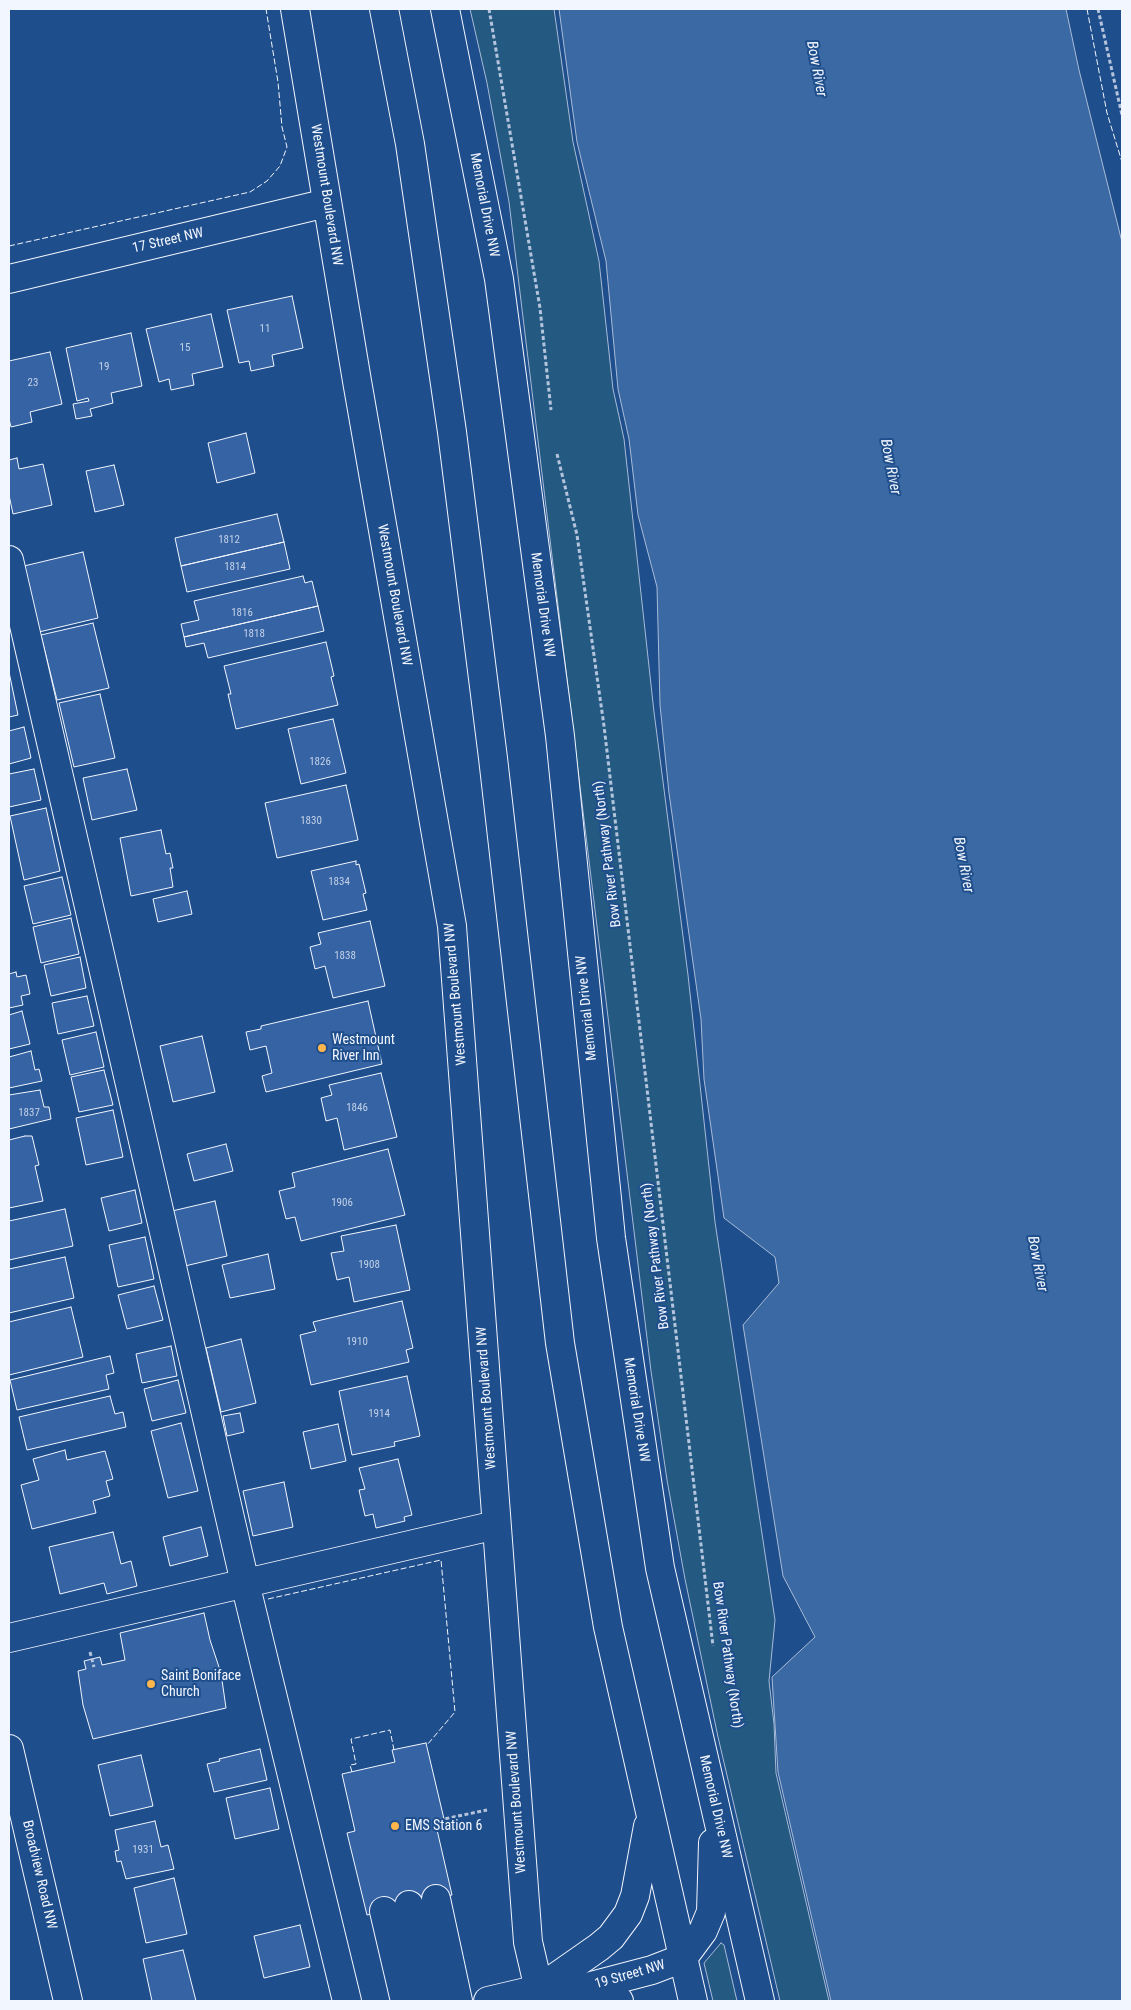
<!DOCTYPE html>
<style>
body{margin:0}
#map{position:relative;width:1131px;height:2010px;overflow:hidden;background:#1f4e8c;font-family:"Roboto Condensed",sans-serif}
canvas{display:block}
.frame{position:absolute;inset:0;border:10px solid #f2f6ff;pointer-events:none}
</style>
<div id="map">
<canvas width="1131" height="2010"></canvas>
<div class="frame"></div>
</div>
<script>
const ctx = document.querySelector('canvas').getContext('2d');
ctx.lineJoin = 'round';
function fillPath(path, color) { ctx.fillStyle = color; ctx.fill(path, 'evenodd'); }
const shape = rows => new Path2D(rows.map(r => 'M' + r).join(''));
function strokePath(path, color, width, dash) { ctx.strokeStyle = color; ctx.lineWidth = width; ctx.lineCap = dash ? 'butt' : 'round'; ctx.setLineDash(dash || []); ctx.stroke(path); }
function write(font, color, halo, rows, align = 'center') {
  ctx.font = font + ' "Roboto Condensed",sans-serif'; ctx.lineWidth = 4; ctx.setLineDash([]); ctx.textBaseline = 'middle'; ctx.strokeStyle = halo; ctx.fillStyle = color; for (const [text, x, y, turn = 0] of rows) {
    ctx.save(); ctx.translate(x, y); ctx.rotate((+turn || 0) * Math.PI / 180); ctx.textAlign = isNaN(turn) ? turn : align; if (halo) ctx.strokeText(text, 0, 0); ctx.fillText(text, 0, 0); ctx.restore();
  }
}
const green = shape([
 [470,9,554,9,573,142,599,261,613,389,624,439,654,712,688,975,715,1222,775,1620,769,1681,774,1724,776,1773,829,2001,780,2001,718,1737,685,1579,667,1480,651,1371,509,202,487,83,470,9],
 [721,1943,724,1945,737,2001,713,2001,704,1963,721,1943]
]);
fillPath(green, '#245a82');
strokePath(green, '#a8bbd7', 1);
const water = shape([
 [559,9,1066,9,1079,70,1122,242,1122,2001,831,2001,778,1772,772,1677,815,1637,783,1576,743,1325,779,1283,775,1257,724,1218,704,1079,701,1019,669,793,660,705,657,587,638,515,629,439,618,389,606,261,577,142,559,9]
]);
fillPath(water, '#3b69a3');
strokePath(water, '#a8bbd7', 1);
const building = shape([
 [292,296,303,348,272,355,274,366,251,371,249,361,239,363,227,310,292,296],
 [211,314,223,367,192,374,194,385,171,390,169,379,159,382,146,329,211,314],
 [131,333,142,386,111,393,113,403,90,409,92,416,76,419,73,404,89,401,88,398,77,401,66,348,131,333],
 [50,352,62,404,30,412,32,422,11,427,9,419,9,361,50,352],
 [246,433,255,473,217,483,208,443,246,433],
 [17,458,19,469,43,464,52,505,13,514,9,495,9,460,17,458],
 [114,465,124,505,95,512,86,471,114,465],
 [277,514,284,542,181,566,175,538,277,514],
 [284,542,290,569,187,592,181,566,284,542],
 [83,552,98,618,39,632,24,566,83,552],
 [303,576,305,583,312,581,318,606,184,637,181,624,199,620,194,601,303,576],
 [318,606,324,631,208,658,204,643,186,647,184,637,318,606],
 [93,623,109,688,57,700,41,635,93,623],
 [326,642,334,676,331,677,338,705,236,729,228,694,231,694,224,666,326,642],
 [9,672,18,715,9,717,9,672],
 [100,694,115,758,74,767,59,703,100,694],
 [333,719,346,773,301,784,288,729,333,719],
 [24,727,31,758,9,764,9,731,24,727],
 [34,769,41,800,9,807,9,774,34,769],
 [127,769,137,810,92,820,83,778,127,769],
 [346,785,358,840,277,858,265,803,346,785],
 [46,808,60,871,24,880,10,816,46,808],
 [161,830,166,854,170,853,173,868,170,868,173,887,131,896,120,838,161,830],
 [356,861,356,865,359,864,366,893,363,894,367,910,323,920,311,871,356,861],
 [62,877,71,915,33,924,24,886,62,877],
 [187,891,192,914,158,922,153,899,187,891],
 [71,918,79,954,41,963,33,927,71,918],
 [370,921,385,986,333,998,325,966,315,969,310,947,321,944,318,933,370,921],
 [80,957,86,988,51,996,44,965,80,957],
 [16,972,17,977,26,975,30,994,21,996,23,1005,9,1008,9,974,16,972],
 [87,996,94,1026,58,1034,52,1003,87,996],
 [368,1001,382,1064,266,1092,262,1076,272,1073,266,1046,250,1050,246,1032,261,1029,261,1026,368,1001],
 [22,1011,30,1044,9,1049,9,1015,22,1011],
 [96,1032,104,1067,70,1075,62,1040,96,1032],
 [202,1036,215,1092,173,1102,160,1046,202,1036],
 [31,1051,35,1070,39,1069,42,1081,9,1088,9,1055,9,1057,31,1051],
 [104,1070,113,1105,79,1112,71,1077,104,1070],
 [381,1073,397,1137,344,1150,337,1118,326,1121,321,1098,332,1095,329,1085,381,1073],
 [40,1090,44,1107,49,1107,51,1119,9,1129,9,1095,40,1090],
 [113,1110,123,1157,86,1165,76,1118,113,1110],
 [25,1136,32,1136,39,1165,35,1166,43,1201,9,1208,9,1140,25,1136],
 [226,1144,233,1171,194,1181,187,1154,226,1144],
 [388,1149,405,1215,301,1241,295,1217,286,1219,279,1191,295,1187,292,1173,388,1149],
 [135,1190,142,1223,109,1231,101,1198,135,1190],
 [215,1201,227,1256,185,1266,172,1211,215,1201],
 [65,1209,73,1246,9,1260,9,1221,65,1209],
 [396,1225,410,1290,354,1302,349,1277,337,1280,331,1253,344,1251,341,1236,396,1225],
 [145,1237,154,1279,118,1287,109,1245,145,1237],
 [268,1254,275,1289,230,1298,222,1265,268,1254],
 [65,1257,74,1298,9,1313,9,1269,65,1257],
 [154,1286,163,1320,127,1329,118,1295,154,1286],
 [402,1301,413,1348,406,1350,409,1362,311,1385,300,1335,316,1331,313,1322,402,1301],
 [71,1307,83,1357,9,1375,9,1322,71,1307],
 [241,1339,256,1403,221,1412,206,1348,241,1339],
 [171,1346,177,1376,142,1383,136,1354,171,1346],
 [110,1356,114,1373,106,1375,109,1389,17,1410,10,1380,110,1356],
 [407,1376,420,1436,394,1442,395,1446,352,1455,339,1391,407,1376],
 [178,1380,186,1413,152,1421,144,1389,178,1380],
 [110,1396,115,1414,123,1412,126,1427,27,1450,19,1417,110,1396],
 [240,1413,244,1432,227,1436,223,1416,240,1413],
 [181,1423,198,1491,168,1498,151,1431,181,1423],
 [338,1424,346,1461,311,1469,303,1432,338,1424],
 [65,1450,67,1460,105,1451,113,1479,106,1481,110,1496,93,1501,96,1513,32,1529,21,1485,39,1480,33,1459,65,1450],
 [398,1459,412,1515,404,1517,405,1521,376,1528,373,1514,365,1516,359,1490,365,1489,359,1468,398,1459],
 [284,1482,293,1527,253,1536,243,1491,284,1482],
 [201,1527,208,1556,170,1566,163,1537,201,1527],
 [113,1532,121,1564,131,1561,137,1586,107,1594,104,1583,60,1594,49,1547,113,1532],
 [204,1613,210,1640,221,1673,226,1708,93,1739,83,1705,78,1671,86,1669,84,1661,100,1657,102,1665,125,1660,120,1633,204,1613],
 [426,1743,444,1819,435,1821,452,1895,367,1915,347,1833,355,1831,342,1774,395,1762,392,1750,426,1743],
 [260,1749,267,1780,214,1792,207,1764,220,1761,219,1759,260,1749],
 [141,1755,153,1806,110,1816,98,1765,141,1755],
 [270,1788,279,1829,235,1839,226,1798,270,1788],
 [155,1821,161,1847,168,1845,174,1869,126,1879,121,1861,117,1862,115,1851,119,1850,115,1830,155,1821],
 [174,1878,187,1934,146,1943,134,1888,174,1878],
 [300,1925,310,1967,264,1978,254,1936,300,1925],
 [183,1950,196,2001,152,2001,143,1959,183,1950]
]);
fillPath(building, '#3563a3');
strokePath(building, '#f2f6ff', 1);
const minor = shape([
 [295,9,357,381,452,926,528,1942,539,1989],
 [9,279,327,203],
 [9,560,245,1583,347,2001],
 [9,1638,496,1525],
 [9,1749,68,2001],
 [436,1899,458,2001],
 [409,1905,430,2001],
 [384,1911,405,2001],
 [488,2001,539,1989,572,1991,652,1970,683,1958]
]);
const major = shape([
 [384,9,410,144,452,432,493,758,560,1343,608,1627,693,2001],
 [445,9,499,279,560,736,611,1238,660,1568,760,2001],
 [683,1958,703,1931,711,1912,713,1843],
 [539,1989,599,1947,611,1937,628,1914,635,1896,648,1826],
 [572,1991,619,2001]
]);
strokePath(minor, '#f2f6ff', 30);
strokePath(major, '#f2f6ff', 30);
strokePath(shape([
 [489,9,540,308,551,410],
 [1098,9,1122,115],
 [557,454,577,535,604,726,713,1646],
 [90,1652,94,1667],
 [439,1820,487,1810]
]), '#b3c4dc', 3, [4, 2.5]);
strokePath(minor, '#1f4e8c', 28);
strokePath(major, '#1f4e8c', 28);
strokePath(shape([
 [1087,9,1107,113,1122,162],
 [9,246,250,192,267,181,280,166,287,147,282,127,278,82,266,9],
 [268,1599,441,1560,455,1712,427,1745],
 [352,1772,350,1765,356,1764,351,1739,390,1730,394,1750]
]), '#f2f6ff', 1, [6, 2.5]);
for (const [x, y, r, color] of [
 [322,1048,5,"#ffb74d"],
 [151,1684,5,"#ffb74d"],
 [395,1826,5,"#ffb74d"]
]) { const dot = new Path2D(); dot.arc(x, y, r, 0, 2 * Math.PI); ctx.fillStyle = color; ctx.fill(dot); strokePath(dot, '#1f4e8c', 2); }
write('11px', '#c3d1e8', null, [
 ["11",265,329],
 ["15",185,348],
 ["19",104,367],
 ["23",33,383],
 ["1812",229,540],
 ["1814",235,567],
 ["1816",242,613],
 ["1818",254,634],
 ["1826",320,762],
 ["1830",311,821],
 ["1834",339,882],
 ["1838",345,956],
 ["1846",357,1108],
 ["1837",29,1113],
 ["1906",342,1203],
 ["1908",369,1265],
 ["1910",357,1342],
 ["1914",379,1414],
 ["1931",143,1850]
]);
write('14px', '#f2f6ff', '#1f4e8c', [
 ["Westmount Boulevard NW",326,195,81],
 ["Memorial Drive NW",484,205,79],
 ["17 Street NW",168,241,-13],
 ["Westmount Boulevard NW",394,595,80],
 ["Memorial Drive NW",542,605,82],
 ["Bow River Pathway (North)",608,854,-97],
 ["Westmount Boulevard NW",456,994,-95],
 ["Memorial Drive NW",587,1008,-96],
 ["Bow River Pathway (North)",656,1256,-97],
 ["Westmount Boulevard NW",487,1398,-94],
 ["Memorial Drive NW",636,1410,81],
 ["Bow River Pathway (North)",727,1655,82],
 ["Westmount Boulevard NW",517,1802,-94],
 ["Memorial Drive NW",715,1807,77],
 ["Broadview Road NW",39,1875,77],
 ["19 Street NW",630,1975,-16]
]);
write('14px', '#f2f6ff', '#1f4e8c', [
 ["Westmount",332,1040],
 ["River Inn",332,1056],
 ["Saint Boniface",161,1676],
 ["Church",161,1692],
 ["EMS Station 6",405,1826]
], 'left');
write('italic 15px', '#f2f6ff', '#1f4e8c', [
 ["Bow River",816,69,79],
 ["Bow River",890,467,79],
 ["Bow River",963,865,79],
 ["Bow River",1037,1264,79]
]);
</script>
